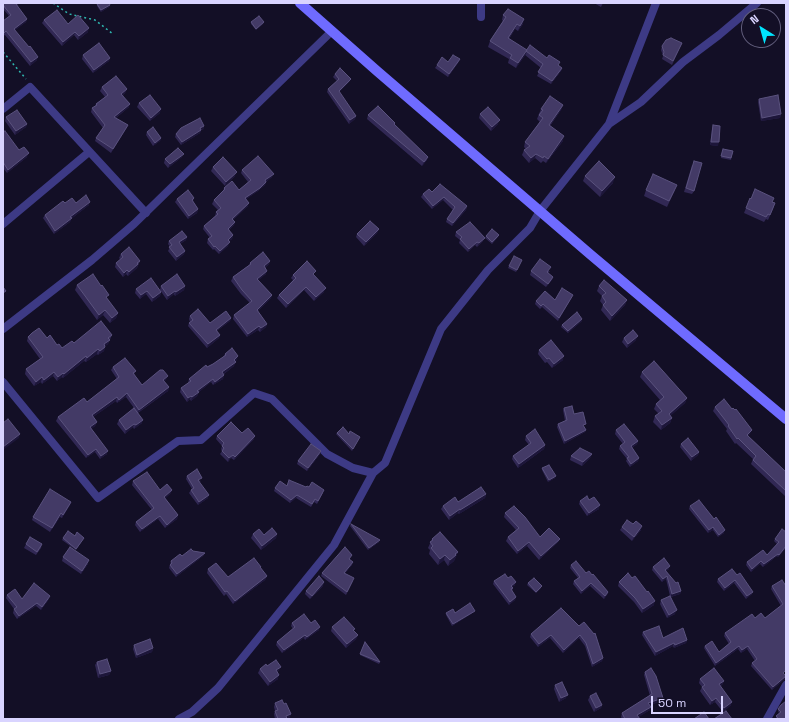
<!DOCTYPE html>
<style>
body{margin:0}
#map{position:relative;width:789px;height:722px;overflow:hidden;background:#130f26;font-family:"Space Grotesk",sans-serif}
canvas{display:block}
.frame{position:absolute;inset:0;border:4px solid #d9d4ff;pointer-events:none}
.north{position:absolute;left:741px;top:8px;width:40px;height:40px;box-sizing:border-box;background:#130f26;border:1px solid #625e7d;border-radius:50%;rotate:323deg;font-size:11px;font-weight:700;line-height:16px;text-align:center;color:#d9d4ff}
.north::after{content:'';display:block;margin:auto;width:14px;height:18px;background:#00e5ff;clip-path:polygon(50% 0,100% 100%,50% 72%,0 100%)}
.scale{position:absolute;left:651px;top:696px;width:72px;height:18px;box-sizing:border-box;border:2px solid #d9d4ff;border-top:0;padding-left:5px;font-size:12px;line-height:14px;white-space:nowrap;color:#d9d4ff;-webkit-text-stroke:3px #130f26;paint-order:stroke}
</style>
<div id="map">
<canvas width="789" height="722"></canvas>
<div class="frame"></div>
<div class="north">N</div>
<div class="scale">50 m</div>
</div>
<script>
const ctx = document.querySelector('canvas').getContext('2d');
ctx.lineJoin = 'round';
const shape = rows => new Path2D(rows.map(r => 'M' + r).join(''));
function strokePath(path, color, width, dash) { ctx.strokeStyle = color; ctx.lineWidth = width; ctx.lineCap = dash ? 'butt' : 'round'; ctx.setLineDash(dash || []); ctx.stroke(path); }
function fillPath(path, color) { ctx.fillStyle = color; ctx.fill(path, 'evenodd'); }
strokePath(shape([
 [53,3,69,14,95,20,113,34],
 [3,52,26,79]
]), '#2fb8b0', 1.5, [2, 3]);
strokePath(shape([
 [481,3,481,17],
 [3,109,30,87,146,213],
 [609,124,641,102,683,62,719,35,757,3],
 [3,224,89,152],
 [3,329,92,260,134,224,332,31],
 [3,382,98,498,178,441,201,440,254,393,272,399,327,454,353,468,373,473],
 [179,719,192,712,218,688,334,545,373,473,385,463,441,329,488,270,530,228,540,211,609,124,656,3],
 [767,719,786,685]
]), '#3d3a85', 8);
strokePath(shape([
 [300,3,377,71,591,255,786,419]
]), '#6f6bff', 10);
fillPath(shape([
 [3,3,20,3,17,5,27,19,26,22,15,30,37,60,30,66,5,35,3,36,3,21,9,16,3,9],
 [594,3,603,3,601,7],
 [97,4,110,5,109,7,101,12,97,6],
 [503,15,523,24,518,31,515,29,509,39,526,50,547,58,562,68,561,71,551,84,537,76,541,68,525,55,516,68,508,63,509,59,488,47,490,41,503,21,502,20],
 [44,20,68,24,88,32,78,40,74,35,62,46,42,23],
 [251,22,264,22,263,24,256,30,251,24],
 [682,43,672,65,662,59,663,56,661,50,662,46],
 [83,55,110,58,109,61,93,73,82,59],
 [460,59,458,63,448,77,435,68,437,65],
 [335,74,351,79,349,82,339,92,356,116,355,119,349,124,327,92,328,89,337,81,333,77],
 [102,87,127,89,125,93,123,95,129,107,116,118,128,125,126,129,111,153,95,141,96,138,103,128,91,112,92,108,95,106,96,104,105,97,100,91],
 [759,99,781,114,780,118,761,121,758,102],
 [139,103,160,113,150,121,137,107],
 [563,105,561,110,550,126,563,141,546,163,543,161,541,163,535,158,529,163,522,155,524,150,526,149,524,147,525,142,540,122,537,119,541,109],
 [480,114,498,124,491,131,479,118],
 [368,115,395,125,427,160,422,166,367,119],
 [6,117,27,124,26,127,15,135,5,121],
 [713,125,718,146,710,145,712,129],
 [204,126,203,130,201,130,200,133,181,145,175,137,176,134],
 [3,132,19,150,27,157,7,173,3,168],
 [147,132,161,138,160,141,153,146,146,135],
 [723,149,733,151,731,160,721,158],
 [182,157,168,168,164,163,165,159],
 [692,165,694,191,692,194,684,192],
 [213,167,235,176,225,186,211,171],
 [242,170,272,177,266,182,265,185,258,191,246,199,248,206,233,220,235,222,234,225,229,230,233,235,232,239,229,241,228,246,219,254,214,249,213,250,207,243,208,239,210,238,203,229,204,226,215,216,216,212,218,210,212,204,214,200,223,191,224,188,239,190,248,182,241,173],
 [585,176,613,183,600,197,583,181],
 [646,190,675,190,667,207,644,196],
 [432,192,467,206,466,210,452,226,446,222,447,219,453,210,443,200,432,209,421,197,423,194],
 [194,198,193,201,198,209,197,213,188,219,175,202,177,199],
 [773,202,775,203,773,209,768,220,766,219,764,222,744,213,746,208],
 [65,203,76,203,89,205,71,219,70,222,54,234,43,218,45,215],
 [379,229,377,233,364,246,356,237,357,234],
 [456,232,483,241,477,247,475,245,468,252,459,243,460,240,455,236],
 [499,235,498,237,492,244,485,238,486,236],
 [187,237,186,240,180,244,185,251,184,254,176,261,168,251,170,247,168,244,169,241],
 [121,254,140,261,137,268,128,276,126,274,123,277,115,267,116,263,121,260,119,258],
 [522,260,516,272,508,268,509,266],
 [270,261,269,264,265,268,266,274,258,280,272,295,271,298,258,311,267,324,266,327,260,332,258,330,247,337,233,319,234,315,250,303,241,294,231,281,233,277,249,265,250,263],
 [531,271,550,271,548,273,553,277,552,280,546,287,530,275],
 [293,275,315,275,314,275,324,292,314,301,304,290,286,308,277,298,279,295,293,280,291,278],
 [77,285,101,286,107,299,118,313,116,318,110,323,103,315,97,320,75,290],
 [161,286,185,286,184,290,175,296,174,294,167,300,160,290],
 [599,286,627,300,625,305,610,321,601,310,603,305,600,301,602,296,597,291],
 [136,289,161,292,160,296,152,302,146,294,140,299,135,293],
 [572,297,558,321,542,307,540,309,535,304,536,301,555,300],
 [190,316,210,323,231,318,230,321,217,331,220,335,219,338,207,348,188,326,189,323,190,322,189,319],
 [582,321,568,333,561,327,562,325],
 [112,335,108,344,105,346,104,351,98,355,97,354,86,362,84,361,63,378,62,377,57,381,53,376,42,384,41,382,34,386,25,374,26,369,40,359,27,341,28,337,47,338,62,348,74,343],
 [624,338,636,340,627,348,622,342],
 [539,350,563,360,552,368,547,362,545,363,538,354],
 [225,354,237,360,235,361,234,366,224,374,223,379,213,385,211,382,199,392,197,396,191,401,190,399,187,402,180,392,181,388,188,383,189,379,207,367,213,364,223,357],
 [113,367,136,371,134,374,142,385,166,380,164,381,169,387,168,391,138,413,142,423,134,429,133,427,125,434,117,424,119,420,134,408,126,397,117,403,116,401,93,417,97,422,95,426,91,429,107,454,100,459,95,452,86,458,56,421,58,417,87,402,117,379,111,370],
 [642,372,687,398,685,403,670,416,672,418,670,423,661,430,653,422,655,416,659,414,654,409,656,404,660,400,640,377],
 [715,407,750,434,748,436,786,472,786,497,751,464,753,459,736,443,735,444,726,431,727,429,713,411],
 [564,408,574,414,586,430,585,432,564,444,557,427,558,424,565,421,563,410],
 [616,430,638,441,637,444,632,448,639,458,638,461,630,467,626,461,627,459,619,449,620,446,623,444,615,434],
 [242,433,254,439,234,460,231,458,228,462,220,454,222,451,221,449,222,446,216,439,217,436],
 [337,433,349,434,360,437,352,451,336,434],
 [526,436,545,445,544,449,518,468,512,459,513,456,529,445,525,440],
 [681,444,699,452,698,455,691,461,680,447],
 [321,451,320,454,307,471,297,464,298,461],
 [592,454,590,458,582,466,570,460,571,456],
 [542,468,555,478,548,482,542,470],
 [187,476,201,481,199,482,208,498,198,505,189,493,191,490,192,489,186,479],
 [133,481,160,490,172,490,170,494,165,498,178,515,177,519,165,528,158,519,140,532,135,525,136,522,152,510,132,485],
 [287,486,306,487,323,493,317,504,314,502,311,507,296,498,290,503,274,491,275,488],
 [486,494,485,498,459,514,458,513,449,520,441,509,443,506],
 [589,500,599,509,587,516,579,504,580,501],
 [71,502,70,505,62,518,60,517,50,532,32,520,33,517],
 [690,506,724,533,718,537,713,530,708,533,689,509],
 [505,513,540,537,560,539,558,542,539,560,527,546,517,554,506,541,508,537,516,530,504,517],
 [351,524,379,542,368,550,350,526],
 [633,524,641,530,632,541,620,530,622,527],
 [253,534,264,535,277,534,276,538,261,550,251,538],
 [75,536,84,538,76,550,62,540,63,538],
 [432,539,458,552,454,561,448,566,444,560,438,565,429,554,430,550,428,548],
 [775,539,786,548,778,557,777,556,763,567,760,564,751,572,746,565,747,562,767,555,777,544,774,541],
 [26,544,42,544,41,548,36,555,24,548],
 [193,551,205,553,203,556,176,577,169,568,171,561],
 [63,557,88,564,81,574,62,561],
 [350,559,352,565,345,573,353,581,346,595,321,576,322,573,330,564],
 [571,565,586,573,608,592,607,595,604,599,590,586,581,594,573,584,574,581,578,578,570,568],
 [261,567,260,568,267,576,265,580,233,604,226,594,224,596,207,573,208,569,228,577],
 [653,567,669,569,666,571,681,591,680,594,671,597,675,614,667,618,660,604,661,600,670,596,666,579,662,582,652,570],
 [732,569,752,594,746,599,734,583,724,591,717,582,718,579],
 [782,580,784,674,786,676,785,679,772,690,751,666,752,663,755,661,747,649,741,653,738,649,715,666,704,648,705,646,719,652,729,644,724,636,725,633,755,618,765,618,781,606,771,589,772,586],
 [494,581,515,585,512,587,513,588,512,591,516,597,515,600,509,605,493,584],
 [619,582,647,592,654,605,642,613,634,602,618,586],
 [528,583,541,588,536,593,527,585],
 [323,586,310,599,305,594,306,591],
 [7,595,22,599,49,599,41,610,36,606,17,619,13,613,14,609,6,598],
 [561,608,603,658,602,661,592,667,585,646,579,638,563,653,550,638,538,647,530,637,531,634],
 [474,612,452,626,446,615,446,613],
 [292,623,311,623,319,630,305,640,304,638,282,653,276,645,277,642,293,629,291,626],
 [332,627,354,631,358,635,356,639,346,648,331,631],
 [643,632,663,638,687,640,686,643,674,648,673,646,655,656,642,635],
 [365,642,380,662,379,664,360,655],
 [134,645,153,648,152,652,136,658,133,649],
 [97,662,111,671,109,675,98,678,95,665],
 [267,666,279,670,277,672,278,679,268,686,258,673,260,669],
 [645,672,662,701,650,705,650,710,638,717,640,719,622,719,621,717,622,713,650,696,644,675],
 [700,679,724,681,722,685,720,686,731,705,723,712,715,702,710,705,700,691,702,687,699,683],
 [555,685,566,698,559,702,554,689],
 [590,696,602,705,601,708,594,712,588,700],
 [275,703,284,704,291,714,289,718,287,719,275,719,274,714,275,711,274,707],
 [778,709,786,719,777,719,776,718,776,716,779,713,778,711]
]), '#312854');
fillPath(shape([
 [110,5,109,7,101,12,101,10],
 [27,19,26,22,13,32,14,29],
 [524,19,523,24,518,31,520,26],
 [264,22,263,24,256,30,256,29],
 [517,24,515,29,506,43,508,38],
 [89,28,88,32,78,40,79,36],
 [75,32,74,35,62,46,63,42],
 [527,50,525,56,516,68,518,63],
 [38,57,37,60,30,66,31,62],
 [110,58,109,61,93,73,94,70],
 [460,59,458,63,448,77,449,74],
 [562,68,561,71,551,84,552,81],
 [351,79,349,82,337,94,339,91],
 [127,89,125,93,120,97,121,94],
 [130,104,129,107,113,120,114,117],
 [563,105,561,110,547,129,549,125],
 [161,109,160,113,150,121,151,118],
 [781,114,780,118,761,121,762,118],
 [356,116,355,119,349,124,350,120],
 [500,120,498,124,491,131,492,127],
 [27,124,26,127,15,135,16,131],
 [128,125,126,129,111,153,113,149],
 [204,126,203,130,201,130,200,133,181,145,182,142,200,128],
 [564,136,563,141,546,163,548,159],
 [161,138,160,141,153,146,155,143],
 [711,142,719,142,718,146,710,145],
 [29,153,27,157,7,173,8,170],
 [184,154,182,157,168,168,170,164],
 [536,154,535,158,529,163,531,158],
 [428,157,427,160,422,166,424,162],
 [237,172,235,176,225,186,226,182],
 [274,174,272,177,266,182,265,185,258,191,244,201,245,198,265,180],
 [615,177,613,183,600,197,602,191],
 [444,197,443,200,432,209,433,206],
 [90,202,89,205,71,219,70,222,54,234,55,231,70,217],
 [249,203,248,206,231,222,232,219],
 [467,206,466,210,452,226,453,223],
 [198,209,197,213,188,219,189,216],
 [235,222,234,225,226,232,228,229],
 [379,229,377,233,364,246,366,242],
 [233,235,232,239,226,243,228,240],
 [187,237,186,240,178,245,179,242],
 [485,238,483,241,477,247,479,243],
 [230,242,228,246,219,254,220,251],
 [477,242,475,245,468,252,469,249],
 [185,251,184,254,176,261,177,257],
 [270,261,269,264,262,270,264,266],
 [138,264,137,268,128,276,129,272],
 [127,270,126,274,123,277,124,273],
 [267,271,266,274,256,283,257,279],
 [553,277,552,280,546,287,548,284],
 [185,286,184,290,175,296,176,292],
 [306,287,304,290,286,308,288,304],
 [326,288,324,292,314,301,316,297],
 [147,291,146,294,140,299,141,295],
 [175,291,174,294,167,300,168,296],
 [161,292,160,296,152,302,153,298],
 [272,295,271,298,256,313,257,310],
 [573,295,572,297,558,321,559,318],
 [627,300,625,305,610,321,612,316],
 [105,310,103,315,97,320,99,315],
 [118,313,116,318,110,323,112,318],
 [231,318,230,321,214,333,216,330],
 [582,319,582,321,568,333,568,331],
 [267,324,266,327,260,332,261,328],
 [259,326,258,330,247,337,248,334],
 [220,335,219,338,207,348,208,344],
 [638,336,636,340,627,348,628,344],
 [110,340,108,344,102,349,104,344],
 [105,347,104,351,98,355,100,351],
 [98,349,97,354,86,362,87,358],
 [86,356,84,361,63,378,64,374],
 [238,356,237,360,233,363,234,360],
 [564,356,563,360,552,368,554,364],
 [236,362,234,366,221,376,222,372],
 [54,372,53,376,42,384,44,380],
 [63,373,62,377,57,381,58,377],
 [224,375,223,379,213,385,215,382],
 [168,376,166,380,162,383,163,380],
 [42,377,41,382,34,386,36,382],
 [213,379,211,382,199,392,197,396,191,401,192,397,197,391],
 [169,387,168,391,137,413,139,410],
 [127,393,126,397,117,403,119,400],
 [191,396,190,399,187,402,188,398],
 [117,397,116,401,90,419,92,415],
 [687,398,685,403,667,419,669,414],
 [672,418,670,423,661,430,662,425],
 [143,420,142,423,134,429,136,425],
 [97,422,95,426,89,431,90,427],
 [134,424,133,427,125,434,126,430],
 [586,430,585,432,564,444,565,441],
 [752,430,750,434,745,439,747,435],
 [20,434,19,438,3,450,3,447],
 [255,436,254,439,234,460,235,457],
 [638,441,637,444,630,449,631,446],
 [545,445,544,449,518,468,519,464],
 [96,449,95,452,86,458,88,455],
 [108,451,107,454,100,459,101,456],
 [321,451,320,454,307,471,308,468],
 [699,452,698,455,691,461,692,457],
 [592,454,590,458,582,466,583,462],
 [233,455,231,458,228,462,229,458],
 [639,458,638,461,630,467,631,464],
 [556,476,555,478,548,482,549,480],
 [172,490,170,494,163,501,164,497],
 [486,494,485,498,459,514,460,510],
 [209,495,208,498,198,505,199,502],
 [297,495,296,498,290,503,291,500],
 [71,502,70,505,62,518,63,515],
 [600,505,599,509,587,516,589,513],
 [460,509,458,513,449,520,450,516],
 [61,513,60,517,50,532,52,528],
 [178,515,177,519,165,528,167,525],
 [160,516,158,519,140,532,142,529],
 [642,526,641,530,632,541,634,537],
 [713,527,713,530,708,533,709,530],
 [725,530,724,533,718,537,719,535],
 [277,534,276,538,261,550,262,546],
 [560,539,558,542,539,560,541,556],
 [380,540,379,542,368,550,369,548],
 [529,542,527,546,517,554,518,551],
 [786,546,786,548,778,557,779,555],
 [458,552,454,561,448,566,450,560],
 [205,553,203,556,176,577,177,574],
 [778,554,777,556,763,567,764,564],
 [445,555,444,560,438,565,440,559],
 [89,560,88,564,81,574,82,571],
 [761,561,760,564,751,572,752,569],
 [353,562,352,565,343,576,344,573],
 [670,566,669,569,664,573,665,570],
 [267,576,265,580,233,604,235,601],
 [667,576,666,579,662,582,663,579],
 [735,580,734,583,724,591,725,588],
 [324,582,323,586,310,599,312,596],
 [516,582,515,585,510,589,511,586],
 [591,583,590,586,581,594,582,591],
 [681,591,680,594,670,597,672,594],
 [608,592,607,595,604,599,605,596],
 [753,592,752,594,746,599,747,596],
 [50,596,49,599,41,610,42,607],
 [516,597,515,600,509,605,510,602],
 [655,601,654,605,642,613,643,609],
 [37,603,36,606,17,619,19,616],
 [677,610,675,614,667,618,669,615],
 [475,611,474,612,452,626,453,624],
 [320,627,319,630,305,640,307,637],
 [305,635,304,638,282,653,284,650],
 [358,635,356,639,346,648,347,644],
 [551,635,550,638,538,647,539,644],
 [580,635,579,638,563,653,564,650],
 [687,640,686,643,674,648,675,645],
 [674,643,673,646,655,656,656,652],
 [739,646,738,649,715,666,716,663],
 [748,646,747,649,741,653,742,650],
 [153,648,152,652,136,658,137,655],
 [603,658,602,661,592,667,593,664],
 [281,667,279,670,274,674,276,670],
 [111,671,109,675,98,678,100,674],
 [279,675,278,679,268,686,270,682],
 [786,676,785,679,772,690,773,687],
 [724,681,722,685,718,688,719,684],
 [568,695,566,698,559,702,561,698],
 [663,698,662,701,647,706,648,703],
 [716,698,715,702,710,705,712,701],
 [732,702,731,705,723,712,724,708],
 [602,705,601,708,594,712,596,708],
 [651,707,650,710,636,719,637,715],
 [291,714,289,718,286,719,286,716]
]), '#1d163a');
const building = shape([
 [3,3,17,3,16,4,27,19,14,29,29,47,30,46,38,57,31,62,6,31,3,34,3,21,11,15,3,5,3,3],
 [99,3,109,3,110,5,101,10,97,4,99,3],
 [508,9,524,19,520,26,517,24,508,38,527,50,518,63,510,58,512,55,490,41,506,17,503,15,508,9],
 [57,10,68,24,78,15,89,28,79,36,75,32,63,42,44,20,57,10],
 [259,16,264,22,256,29,251,22,259,16],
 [671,38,682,43,673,61,663,55,664,52,662,46,666,40,671,38],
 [99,43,110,58,94,70,83,55,99,43],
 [530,45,547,58,549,55,560,62,558,65,562,68,552,81,538,72,543,64,526,51,530,45],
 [453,55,460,59,449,74,437,65,442,57,448,62,453,55],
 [340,68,351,79,339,91,356,116,350,120,328,89,339,79,335,74,340,68],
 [116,76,127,89,121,94,130,104,114,117,128,125,113,149,96,138,105,125,92,108,97,105,96,104,108,95,102,87,116,76],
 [150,95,161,109,151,118,139,103,150,95],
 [778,95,781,114,762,118,759,99,778,95],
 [550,96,563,105,549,125,564,136,548,159,544,156,543,158,536,154,531,158,524,150,530,146,525,142,543,118,539,115,543,110,541,109,550,96],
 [378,106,395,123,394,124,428,157,424,162,368,115,378,106],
 [488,107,500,120,492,127,480,114,488,107],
 [17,110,27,124,16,131,6,117,17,110],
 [200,118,204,126,200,128,201,130,182,142,176,134,181,128,200,118],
 [713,125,720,126,719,142,711,142,713,125],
 [153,127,161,138,155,143,147,132,153,127],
 [5,131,19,150,24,147,29,153,8,170,3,162,3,132,5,131],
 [178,148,184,154,170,164,165,159,178,148],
 [723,149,733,151,731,158,721,156,723,149],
 [258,156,274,174,265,180,266,182,260,188,245,198,249,203,232,219,235,222,228,229,233,235,228,240,230,242,220,251,215,246,214,247,208,239,212,236,204,226,218,214,216,212,221,208,214,200,225,189,224,188,232,181,239,190,251,180,242,170,258,156],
 [223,157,237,172,226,182,213,167,223,157],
 [599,161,615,177,602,191,585,176,599,161],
 [694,161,702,163,694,191,686,188,694,161],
 [653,174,677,185,669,201,646,190,653,174],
 [440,184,467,206,453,223,447,219,455,207,444,197,433,206,423,194,429,189,432,192,440,184],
 [755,189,774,198,772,202,775,203,770,215,768,214,766,217,746,208,750,198,751,199,755,189],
 [188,190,194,198,192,200,198,209,189,216,177,199,188,190],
 [86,195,90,202,70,217,72,218,55,231,45,215,63,201,65,203,72,198,76,203,86,195],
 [370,221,379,229,366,242,357,234,370,221],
 [470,222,485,238,479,243,477,242,469,249,460,239,462,237,456,232,470,222],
 [492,229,499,235,492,242,486,236,492,229],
 [182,231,187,237,179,242,185,251,177,257,169,247,172,245,169,241,182,231],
 [129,247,140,261,137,263,138,264,129,272,127,270,124,273,116,263,123,257,121,254,129,247],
 [263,252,270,261,264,266,267,271,257,279,272,295,257,310,267,324,261,328,259,326,248,334,234,315,252,301,242,290,233,277,251,264,250,263,263,252],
 [514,256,522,260,517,270,509,266,514,256],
 [540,259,551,267,547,272,553,277,548,284,531,271,540,259],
 [307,261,316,271,313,274,326,288,316,297,306,287,288,304,279,295,296,278,293,275,307,261],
 [93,274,101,286,102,285,109,295,106,297,118,313,112,318,105,310,99,315,77,285,93,274],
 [177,274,185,286,176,292,175,291,168,296,161,286,177,274],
 [151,278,161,292,153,298,147,291,141,295,136,289,151,278],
 [604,280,627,300,612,316,603,305,606,302,602,296,606,293,599,286,604,280],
 [3,287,6,291,3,293,3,287],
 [562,288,573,295,559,318,543,304,541,306,536,301,545,291,555,300,562,288],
 [198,309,210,323,226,311,231,318,216,330,220,335,208,344,189,323,193,320,190,316,198,309],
 [577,312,582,319,568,331,562,325,577,312],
 [101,321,112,335,108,338,110,340,104,344,105,347,100,351,98,349,87,358,86,356,64,374,63,373,58,377,54,372,44,380,42,377,36,382,26,369,43,357,28,337,32,333,39,328,47,338,50,335,57,345,59,344,62,348,72,341,74,343,101,321],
 [633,330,638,336,628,344,624,338,633,330],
 [551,340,564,356,554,364,549,358,547,359,539,350,551,340],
 [232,348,238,356,234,360,236,362,222,372,224,375,215,382,213,379,197,391,199,392,192,397,191,396,188,398,181,388,191,381,189,379,206,365,207,367,213,364,226,355,225,354,232,348],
 [125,358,136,371,133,373,142,385,160,370,163,370,168,376,163,380,169,387,139,410,127,393,119,400,117,397,92,415,97,422,90,427,108,451,101,456,96,449,88,455,58,417,84,398,87,402,119,377,113,367,125,358],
 [654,361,687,398,669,414,672,418,662,425,655,416,662,411,656,404,664,397,642,372,654,361],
 [724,399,732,409,733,408,735,410,736,409,752,430,747,435,786,472,786,491,753,460,756,456,738,438,737,439,728,426,729,425,715,407,724,399],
 [572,406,574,414,583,412,586,424,583,425,586,430,565,441,558,424,567,420,564,408,572,406],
 [134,408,143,420,136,425,134,424,126,430,119,420,134,408],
 [8,419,20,434,3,447,3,423,8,419],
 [231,422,242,433,248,428,255,436,235,457,233,455,229,458,222,451,224,448,222,446,224,443,217,436,231,422],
 [624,424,638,441,631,446,639,458,631,464,627,458,629,457,620,446,625,442,616,430,624,424],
 [343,427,349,434,350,431,360,437,353,449,337,433,343,427],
 [535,429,545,445,519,464,513,456,531,443,526,436,535,429],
 [688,438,699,452,692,457,681,444,688,438],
 [311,444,321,451,308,468,298,461,311,444],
 [580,448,592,454,583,462,571,456,580,448],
 [549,465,556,476,549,480,542,468,549,465],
 [197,469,202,478,198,480,209,495,199,502,191,490,194,488,187,476,197,469],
 [147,472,160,490,167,484,172,490,164,497,178,515,167,525,160,516,142,529,136,522,154,508,133,481,147,472],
 [289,480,306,487,307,486,309,487,312,482,324,490,318,501,315,499,312,504,297,495,291,500,275,488,280,481,287,486,289,480],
 [481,487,486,494,460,510,460,509,450,516,443,506,455,497,458,502,481,487],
 [50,489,71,502,63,515,61,513,52,528,33,517,50,489],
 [587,496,589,500,594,497,600,505,589,513,580,501,587,496],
 [699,500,714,519,716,517,725,530,719,535,713,527,709,530,690,506,699,500],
 [514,506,525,517,540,537,549,528,560,539,541,556,529,542,518,551,508,537,519,528,505,513,514,506],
 [627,520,633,524,636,521,642,526,634,537,622,527,627,520],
 [351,524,380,540,369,548,351,524],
 [272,528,277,534,262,546,253,534,259,529,264,535,272,528],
 [782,529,786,532,786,546,779,555,778,554,764,564,761,561,752,569,747,562,763,550,767,555,779,542,775,539,782,529],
 [68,531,75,536,77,532,84,538,76,549,63,538,68,531],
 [440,532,458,552,455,554,456,555,450,560,445,555,440,559,431,548,433,546,430,542,433,540,432,539,440,532],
 [30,537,42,544,37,552,26,544,30,537],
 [70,547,89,560,82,571,63,557,70,547],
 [345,547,352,555,349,559,353,562,344,573,354,578,347,592,322,573,330,564,345,547],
 [191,549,193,551,205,553,177,574,170,565,172,563,171,561,180,554,182,556,191,549],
 [254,558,261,567,260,567,267,576,235,601,227,591,225,592,208,569,216,563,228,577,254,558],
 [664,558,670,566,665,570,676,583,678,582,681,591,672,594,667,576,663,579,653,567,664,558],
 [576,561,586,573,589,571,592,575,593,574,608,592,605,596,591,583,582,591,574,581,580,577,571,565,576,561],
 [732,569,737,575,740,573,753,592,747,596,735,580,725,588,718,579,732,569],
 [628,573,632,578,635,576,647,592,648,591,655,601,643,609,635,598,619,582,628,573],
 [505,574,508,578,511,576,516,582,511,586,513,588,511,589,516,597,510,602,494,581,505,574],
 [319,576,324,582,312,596,306,591,319,576],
 [534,578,542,586,536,592,528,583,534,578],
 [782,580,786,586,786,670,783,673,786,676,773,687,752,663,757,659,748,646,742,650,739,646,716,663,705,646,712,641,719,652,731,642,725,633,752,614,755,618,761,613,765,618,783,604,772,586,782,580],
 [34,583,50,596,42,607,37,603,19,616,14,609,17,607,7,595,15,589,22,599,34,583],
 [670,596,677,610,669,615,661,600,670,596],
 [470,603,475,611,453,624,446,613,453,609,455,613,470,603],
 [561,608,579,626,584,622,594,634,595,633,603,658,593,664,586,643,580,635,564,650,551,635,539,644,531,634,561,608],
 [304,614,311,623,315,620,320,627,307,637,305,635,284,650,277,642,295,627,292,623,304,614],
 [344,617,355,629,353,630,358,635,347,644,332,627,344,617],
 [659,626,663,638,683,628,687,640,675,645,674,643,656,652,643,632,659,626],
 [150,639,153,648,137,655,134,645,150,639],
 [365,642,380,662,360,654,365,642],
 [107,659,111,671,100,674,97,662,107,659],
 [276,660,281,667,276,670,279,675,270,682,260,669,266,664,267,666,276,660],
 [651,668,656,676,663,698,648,703,651,707,637,715,640,719,625,719,622,713,652,694,645,672,651,668],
 [714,668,724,681,719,684,732,702,724,708,716,698,712,701,702,687,705,685,700,679,714,668],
 [562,682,568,695,561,698,555,685,562,682],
 [596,693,602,705,596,708,590,696,596,693],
 [282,700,284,704,286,703,291,714,286,716,287,719,278,719,275,711,278,710,275,703,282,700],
 [786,701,786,719,779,719,776,716,781,712,778,709,781,705,786,701],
 [726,711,732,719,714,719,726,711],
 [704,712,709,719,694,719,704,712]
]);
fillPath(building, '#433a66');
strokePath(building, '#5a527e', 1);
</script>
